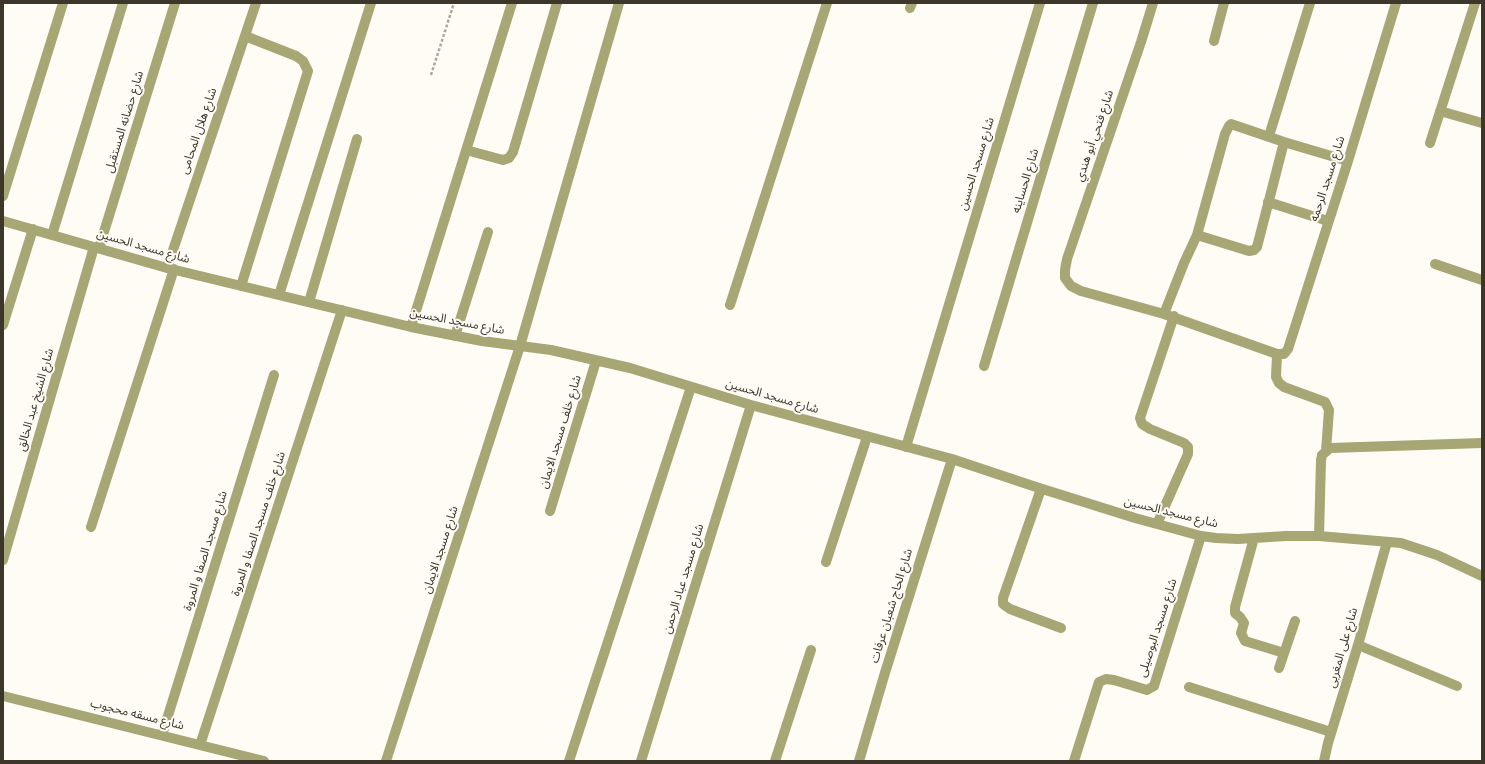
<!DOCTYPE html>
<meta charset="utf-8">
<style>
body{margin:0}
#map{position:relative;width:1485px;height:764px;overflow:hidden;background:#fffbf5;font-family:"Titillium Web",sans-serif}
canvas{display:block}
.frame{position:absolute;inset:0;border:4px solid #3d362a;pointer-events:none}
</style>
<div id="map">
<canvas width="1485" height="764"></canvas>
<div class="frame"></div>
</div>
<script>
const ctx = document.querySelector('canvas').getContext('2d');
ctx.lineJoin = 'round';
const shape = rows => new Path2D(rows.map(r => 'M' + r).join(''));
function strokePath(path, color, width, dash) { ctx.strokeStyle = color; ctx.lineWidth = width; ctx.lineCap = dash ? 'butt' : 'round'; ctx.setLineDash(dash || []); ctx.stroke(path); }
function write(font, color, halo, rows, align = 'center') {
  ctx.font = font + ' "Titillium Web","Noto Sans Arabic",sans-serif'; ctx.lineWidth = 4; ctx.setLineDash([]); ctx.textBaseline = 'middle'; ctx.strokeStyle = halo; ctx.fillStyle = color; for (const [text, x, y, turn = 0] of rows) {
    ctx.save(); ctx.translate(x, y); ctx.rotate((+turn || 0) * Math.PI / 180); ctx.textAlign = isNaN(turn) ? turn : align; if (halo) ctx.strokeText(text, 0, 0); ctx.fillText(text, 0, 0); ctx.restore();
  }
}
strokePath(shape([
 [431,75,454,3]
]), '#aca79e', 2.5, [3, 2]);
strokePath(shape([
 [1153,3,1141,42,1067,259,1065,270,1065,278,1071,286,1081,291,1164,314,1184,263,1197,235,1249,251,1254,250,1257,247,1284,142],
 [910,8,912,3],
 [1214,41,1224,3],
 [1440,111,1482,123],
 [1269,136,1310,3],
 [1430,143,1475,3],
 [466,150,503,160,509,158,513,152,557,3],
 [3,196,63,3],
 [1268,202,1328,221],
 [3,221,167,268,411,327,482,341,551,350,630,368,751,405,952,459,1036,487,1135,518,1201,536,1216,538,1238,539,1286,536,1319,536,1401,543,1437,555,1482,576],
 [52,235,123,3],
 [1197,235,1225,134,1229,126,1231,124,1284,142,1348,161],
 [99,248,175,3],
 [1435,264,1482,280],
 [167,268,256,3],
 [241,286,308,71,303,61,296,56,245,36],
 [279,295,371,3],
 [309,302,357,139],
 [730,305,827,3],
 [1164,314,1277,354,1284,354,1288,349,1348,161,1396,3],
 [3,325,33,229],
 [411,327,512,3],
 [455,336,488,232],
 [1277,354,1276,377,1279,383,1284,387,1325,402,1329,410,1326,451],
 [984,366,1093,3],
 [906,447,1040,3],
 [1041,489,1003,598,1003,604,1010,609,1061,628],
 [550,511,596,361],
 [1157,524,1188,454,1188,447,1184,443,1150,429,1142,424,1140,418,1174,316],
 [91,527,174,269],
 [1319,536,1321,460,1322,455,1330,448,1482,443],
 [1254,538,1235,607,1235,613,1240,617,1244,623,1241,633,1245,641,1284,653],
 [3,560,94,247],
 [826,562,867,437],
 [1358,645,1457,686],
 [1279,668,1295,621],
 [1189,687,1331,732],
 [3,696,264,761],
 [162,735,274,375],
 [200,745,342,310],
 [386,761,520,346,619,3],
 [569,761,691,387],
 [641,761,751,405],
 [775,761,811,650],
 [859,761,884,676,952,459],
 [1074,761,1099,682,1106,679,1114,680,1147,690,1154,686,1201,536],
 [1324,761,1328,743,1358,645,1387,542]
]), '#a7a675', 10);
write('12px', '#3d362a', '#fffbf5', [
 ["شارع حضانه المستقبل",125,122,-73],
 ["شارع هلال المحامى",199,131,-71],
 ["شارع فتحي أبو هندي",1095,136,-71],
 ["شارع مسجد الحسين",977,164,-73],
 ["شارع مسجد الرحمه",1328,179,-72],
 ["شارع الحساينه",1026,181,-73],
 ["شارع مسجد الحسين",143,247,16],
 ["شارع مسجد الحسين",457,322,11],
 ["شارع مسجد الحسين",772,397,16],
 ["شارع الشيخ عبد الخالق",36,400,-74],
 ["شارع خلف مسجد الايمان",561,432,-73],
 ["شارع مسجد الحسين",1171,513,14],
 ["شارع خلف مسجد الصفا و المروة",259,524,-72],
 ["شارع مسجد الايمان",441,550,-72],
 ["شارع مسجد الصفا و المروة",206,551,-73],
 ["شارع مسجد عباد الرحمن",684,579,-73],
 ["شارع الحاج شعبان عرفات",892,606,-73],
 ["شارع مسجد البوصيلى",1158,628,-72],
 ["شارع على المغربى",1343,648,-74],
 ["شارع مسقه محجوب",137,715,14]
]);
</script>
